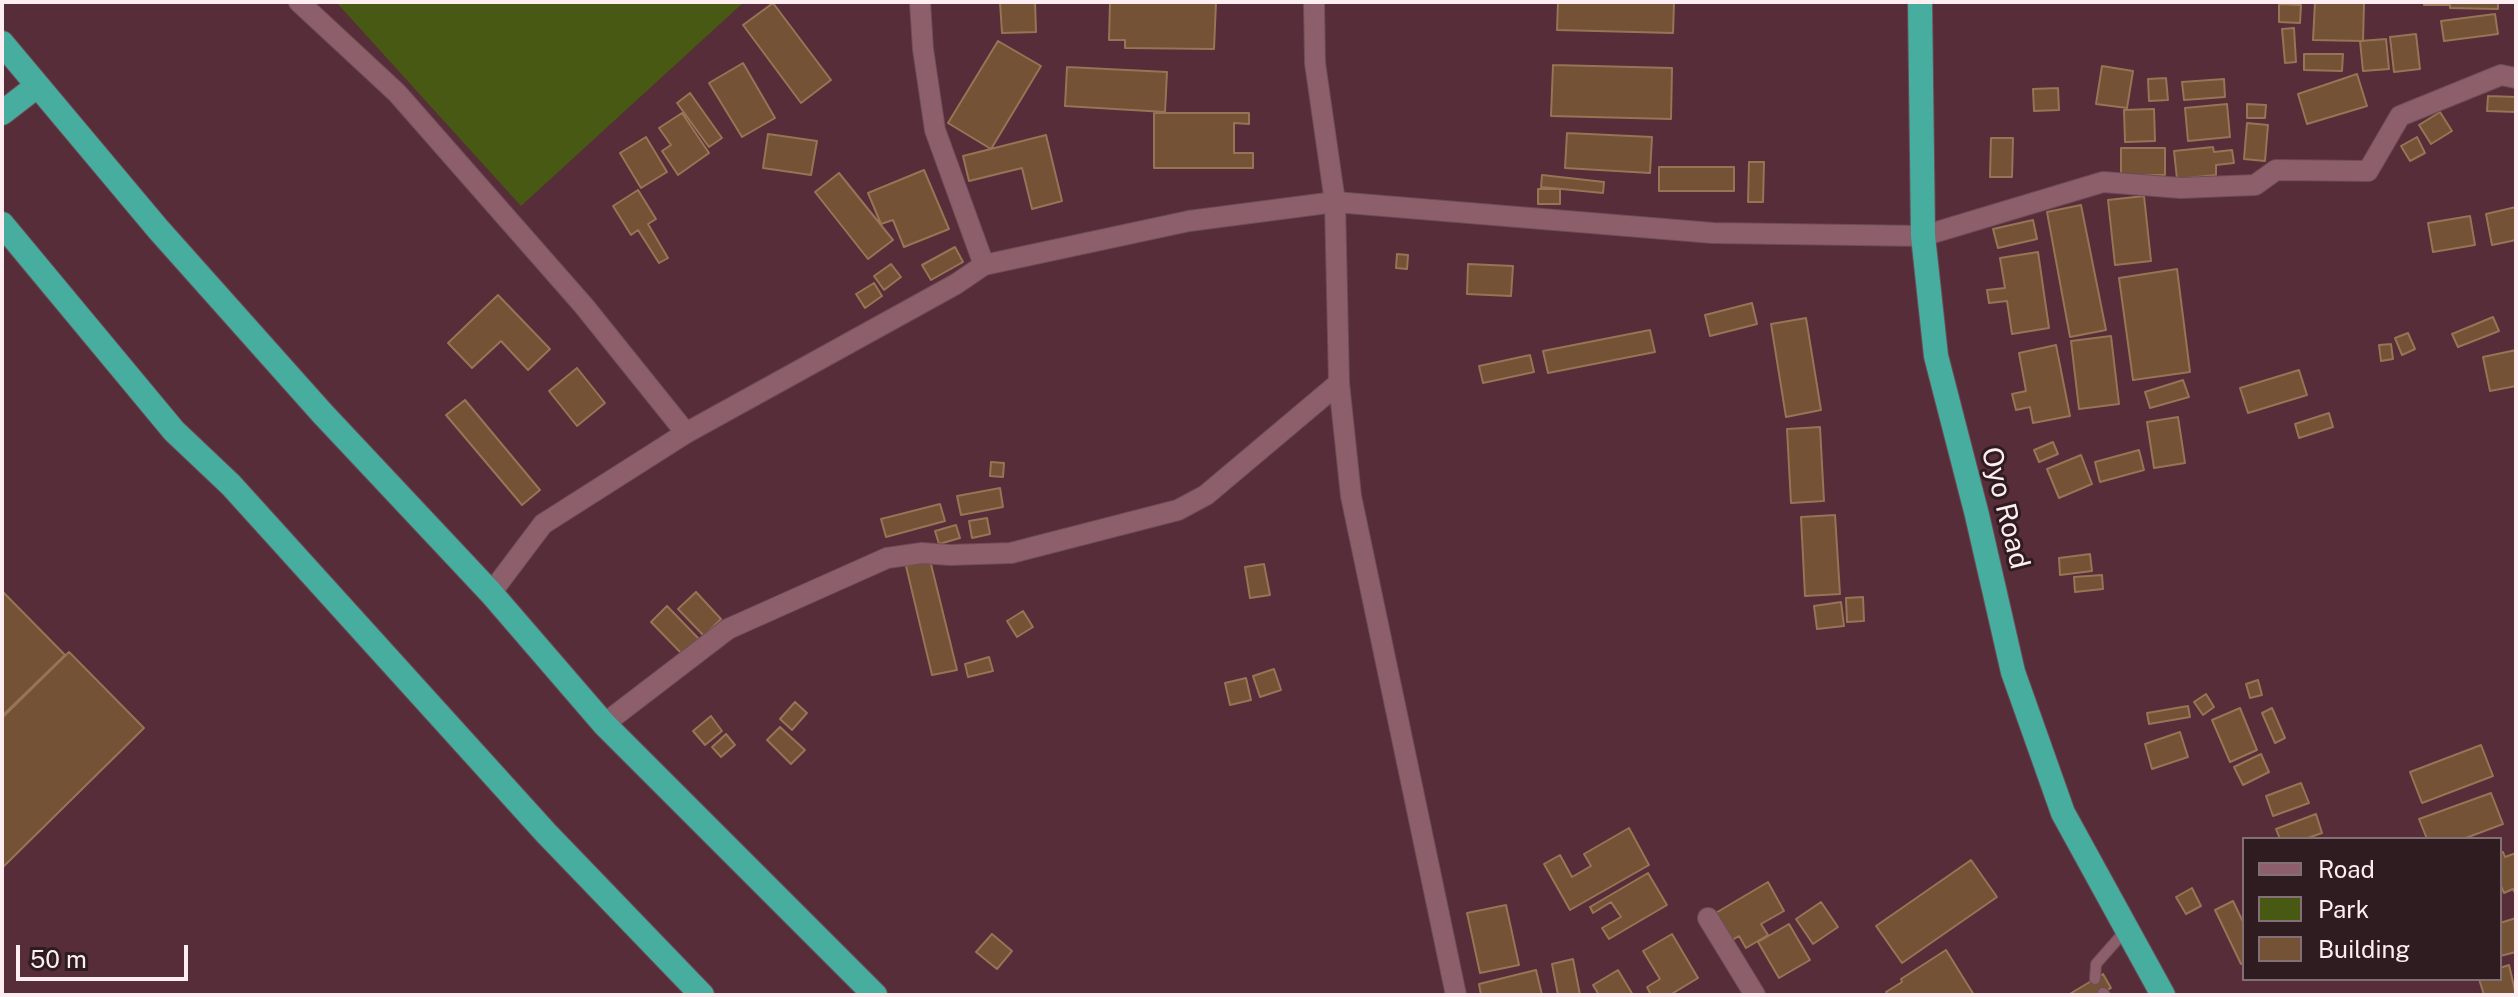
<!DOCTYPE html>
<style>
body{margin:0}
#map{position:relative;width:2518px;height:997px;overflow:hidden;background:#562d39;font-family:"Public Sans",sans-serif}
canvas{display:block}
.frame{position:absolute;inset:0;border:4px solid #feeef2;pointer-events:none}
.legend{position:absolute;left:2242px;top:837px;width:260px;height:144px;box-sizing:border-box;background:#2f1c21;border:2px solid #827075;margin:0;padding:10px 14px;list-style:none;font-size:24px;color:#feeef2}
.legend li{display:flex;align-items:center;gap:16px;height:40px}
.legend b{width:40px;border:2px solid #827075}
.scale{position:absolute;left:16px;top:945px;width:172px;height:36px;box-sizing:border-box;border:4px solid #feeef2;border-top:0;padding-left:10px;font-size:24px;line-height:28px;white-space:nowrap;color:#feeef2;-webkit-text-stroke:6px #2f1c21;paint-order:stroke}
</style>
<div id="map">
<canvas width="2518" height="997"></canvas>
<div class="frame"></div>
<ul class="legend">
<li><b style="height:10px;background:#8d5f6b"></b>Road</li>
<li><b style="height:22px;background:#485913"></b>Park</li>
<li><b style="height:22px;background:#735235"></b>Building</li>
</ul>
<div class="scale">50 m</div>
</div>
<script>
const ctx = document.querySelector('canvas').getContext('2d');
ctx.lineJoin = 'round';
function fillPath(path, color) { ctx.fillStyle = color; ctx.fill(path, 'evenodd'); }
const shape = rows => new Path2D(rows.map(r => 'M' + r).join(''));
function strokePath(path, color, width, dash) { ctx.strokeStyle = color; ctx.lineWidth = width; ctx.lineCap = dash ? 'butt' : 'round'; ctx.setLineDash(dash || []); ctx.stroke(path); }
function write(font, color, halo, rows, align = 'center') {
  ctx.font = font + ' "Public Sans",sans-serif'; ctx.lineWidth = 6; ctx.setLineDash([]); ctx.textBaseline = 'middle'; ctx.strokeStyle = halo; ctx.fillStyle = color; for (const [text, x, y, turn = 0] of rows) {
    ctx.save(); ctx.translate(x, y); ctx.rotate((+turn || 0) * Math.PI / 180); ctx.textAlign = isNaN(turn) ? turn : align; if (halo) ctx.strokeText(text, 0, 0); ctx.fillText(text, 0, 0); ctx.restore();
  }
}
fillPath(shape([
 [336,2,744,2,521,206]
]), '#485913');
const building = shape([
 [1000,2,1035,2,1036,32,1002,33,1000,2],
 [1110,2,1216,2,1214,49,1125,48,1125,40,1109,40,1110,2],
 [1558,2,1674,2,1673,33,1557,30,1558,2],
 [2315,2,2364,3,2363,41,2313,40,2315,2],
 [2424,2,2498,2,2498,9,2450,8,2450,5,2424,5,2424,2],
 [773,3,831,80,801,103,743,25,773,3],
 [2279,4,2301,5,2300,23,2279,22,2279,4],
 [2495,14,2498,34,2444,41,2441,21,2495,14],
 [2294,28,2296,62,2285,63,2282,29,2294,28],
 [2416,34,2420,69,2394,72,2390,37,2416,34],
 [2386,39,2389,69,2363,71,2360,41,2386,39],
 [998,41,1041,66,991,149,948,123,998,41],
 [2304,54,2343,54,2342,71,2304,70,2304,54],
 [743,63,775,118,742,137,709,83,743,63],
 [1553,65,1672,68,1671,119,1551,116,1553,65],
 [2102,66,2133,71,2127,108,2096,104,2102,66],
 [1067,67,1167,72,1165,112,1065,106,1067,67],
 [2357,74,2367,106,2307,124,2298,94,2357,74],
 [2166,78,2168,100,2149,101,2148,79,2166,78],
 [2224,79,2225,97,2184,100,2182,82,2224,79],
 [2058,88,2059,110,2034,111,2033,89,2058,88],
 [690,93,722,138,709,147,677,103,690,93],
 [2488,96,2516,97,2516,112,2487,111,2488,96],
 [2227,104,2230,137,2188,141,2185,108,2227,104],
 [2247,104,2266,105,2265,118,2247,118,2247,104],
 [2154,109,2155,141,2125,142,2124,110,2154,109],
 [2440,112,2452,131,2431,144,2419,125,2440,112],
 [682,113,709,153,678,175,662,151,671,145,659,128,682,113],
 [1154,113,1249,113,1249,124,1234,123,1234,153,1253,153,1253,168,1154,168,1154,113],
 [2247,123,2268,125,2265,161,2244,159,2247,123],
 [1567,133,1652,137,1650,173,1565,168,1567,133],
 [768,134,817,141,811,175,763,168,768,134],
 [1046,135,1062,201,1032,209,1022,168,969,181,963,156,1046,135],
 [646,137,667,172,641,188,620,153,646,137],
 [2417,137,2425,153,2410,161,2401,146,2417,137],
 [1991,138,2013,138,2012,177,1990,177,1991,138],
 [2213,147,2214,152,2232,150,2234,163,2216,165,2216,175,2177,179,2174,151,2213,147],
 [2121,148,2165,148,2165,175,2121,175,2121,148],
 [1749,162,1764,162,1763,202,1748,202,1749,162],
 [1659,167,1734,167,1734,191,1659,191,1659,167],
 [924,170,949,229,904,247,893,220,881,224,868,193,924,170],
 [839,173,893,240,868,259,815,192,839,173],
 [1542,175,1604,182,1603,193,1541,187,1542,175],
 [1538,189,1560,189,1560,204,1538,204,1538,189],
 [638,190,656,219,648,224,668,258,659,263,638,230,631,235,613,206,638,190],
 [2144,196,2151,261,2115,265,2108,200,2144,196],
 [2081,205,2106,330,2070,337,2047,212,2081,205],
 [2516,207,2516,240,2492,245,2486,214,2516,207],
 [2470,216,2475,245,2433,252,2428,223,2470,216],
 [2033,220,2037,239,1998,248,1993,229,2033,220],
 [955,247,963,262,931,280,922,265,955,247],
 [2038,252,2049,328,2012,334,2007,301,1989,303,1987,290,2005,288,2000,258,2038,252],
 [1397,254,1408,255,1407,269,1396,268,1397,254],
 [891,264,901,277,884,290,874,276,891,264],
 [1468,264,1513,266,1511,296,1467,294,1468,264],
 [2177,269,2190,372,2133,380,2119,278,2177,269],
 [874,283,882,296,865,308,856,294,874,283],
 [498,295,550,349,528,370,501,341,472,368,448,343,498,295],
 [1752,303,1757,324,1710,336,1705,315,1752,303],
 [2493,317,2499,331,2458,347,2452,334,2493,317],
 [1806,318,1821,410,1786,417,1771,324,1806,318],
 [1650,330,1655,352,1548,373,1543,351,1650,330],
 [2408,333,2415,349,2402,355,2395,338,2408,333],
 [2111,336,2119,404,2079,409,2071,341,2111,336],
 [2391,344,2393,359,2381,361,2379,345,2391,344],
 [2056,345,2070,416,2033,423,2030,407,2016,410,2012,394,2026,391,2019,353,2056,345],
 [2516,350,2516,386,2490,391,2483,357,2516,350],
 [1530,355,1534,372,1483,383,1479,366,1530,355],
 [577,368,605,403,577,426,549,391,577,368],
 [2299,370,2307,395,2248,413,2240,388,2299,370],
 [2183,380,2189,397,2150,408,2145,392,2183,380],
 [465,400,540,490,522,505,446,415,465,400],
 [2329,413,2333,427,2299,438,2295,424,2329,413],
 [2178,417,2185,463,2154,468,2147,422,2178,417],
 [1820,427,1824,501,1791,503,1787,429,1820,427],
 [2053,442,2058,454,2039,462,2034,450,2053,442],
 [2139,450,2144,470,2100,482,2095,462,2139,450],
 [2081,455,2092,484,2059,498,2047,469,2081,455],
 [991,462,1004,463,1003,477,990,476,991,462],
 [1000,488,1003,507,961,515,957,496,1000,488],
 [940,504,945,521,886,537,881,519,940,504],
 [1835,515,1840,594,1805,596,1801,517,1835,515],
 [987,518,990,534,972,538,969,521,987,518],
 [956,525,960,538,939,544,935,531,956,525],
 [2090,554,2092,571,2060,575,2059,558,2090,554],
 [930,560,957,670,932,675,906,566,930,560],
 [1264,564,1270,595,1250,598,1245,567,1264,564],
 [2102,575,2103,589,2075,592,2074,577,2102,575],
 [2,591,65,655,2,716,2,591],
 [696,592,721,619,704,636,678,609,696,592],
 [1863,597,1864,621,1847,622,1846,598,1863,597],
 [1841,602,1844,626,1817,629,1814,606,1841,602],
 [667,606,699,639,683,655,651,622,667,606],
 [1023,611,1033,627,1017,637,1007,621,1023,611],
 [69,652,144,728,2,868,2,718,69,652],
 [989,657,993,671,968,677,965,664,989,657],
 [1274,669,1281,690,1260,697,1253,676,1274,669],
 [1246,678,1251,700,1230,705,1225,683,1246,678],
 [2258,680,2262,695,2250,698,2246,684,2258,680],
 [2206,694,2214,707,2203,715,2194,702,2206,694],
 [795,702,807,713,792,730,780,719,795,702],
 [2188,706,2190,717,2149,724,2147,713,2188,706],
 [2240,708,2257,750,2230,762,2212,720,2240,708],
 [2272,708,2285,738,2275,743,2262,713,2272,708],
 [711,716,722,731,705,745,693,731,711,716],
 [780,727,805,750,791,764,767,740,780,727],
 [2180,732,2188,757,2152,769,2145,744,2180,732],
 [726,734,735,745,721,757,712,747,726,734],
 [2481,745,2493,776,2422,803,2410,772,2481,745],
 [2261,754,2269,772,2243,785,2234,767,2261,754],
 [2301,783,2309,803,2273,816,2266,796,2301,783],
 [2491,793,2503,824,2463,839,2427,839,2419,819,2491,793],
 [2316,814,2322,833,2305,839,2280,839,2276,829,2316,814],
 [1629,828,1649,865,1570,910,1544,864,1560,855,1572,877,1591,866,1584,854,1629,828],
 [2503,852,2505,857,2516,853,2515,893,2513,889,2504,893,2500,883,2500,853,2503,852],
 [1971,860,1997,897,1902,963,1876,926,1971,860],
 [1648,873,1667,905,1609,939,1602,928,1621,917,1611,902,1593,913,1590,907,1648,873],
 [1768,882,1784,911,1761,924,1768,935,1746,948,1739,936,1729,942,1714,914,1768,882],
 [2192,888,2201,906,2186,914,2176,897,2192,888],
 [2233,901,2244,924,2244,962,2241,964,2215,910,2233,901],
 [1821,902,1838,927,1813,944,1796,919,1821,902],
 [1506,905,1519,965,1480,973,1467,913,1506,905],
 [2516,918,2516,952,2500,956,2500,923,2516,918],
 [1789,924,1810,960,1779,978,1758,942,1789,924],
 [992,934,1012,951,997,969,976,952,992,934],
 [1672,934,1698,978,1670,995,1651,995,1647,987,1660,979,1643,951,1672,934],
 [1946,950,1974,995,1888,995,1886,992,1902,982,1901,979,1946,950],
 [1573,959,1580,995,1558,995,1552,964,1573,959],
 [2509,965,2516,995,2484,995,2479,979,2500,979,2500,968,2509,965],
 [1536,970,1542,995,1481,995,1479,984,1536,970],
 [1618,970,1633,995,1599,995,1593,985,1618,970],
 [2103,974,2111,988,2099,995,2068,995,2103,974]
]);
fillPath(building, '#735235');
strokePath(building, '#967455', 2);
const lane = shape([
 [2095,979,2096,964,2125,931],
 [2103,993,2105,995]
]);
const street = shape([
 [299,2,397,93,584,306,686,433],
 [920,2,923,49,935,130,984,265],
 [1314,2,1315,63,1335,202,1339,383,1351,496,1456,995],
 [491,593,543,524,686,433,956,284,984,265,1189,221,1335,202,1713,233,1923,236,2103,182,2181,188,2255,185,2276,170,2368,171,2400,116,2501,75,2516,78],
 [604,724,728,629,887,558,922,553,950,555,1011,553,1178,510,1206,495,1339,383],
 [1708,918,1755,995]
]);
const highway = shape([
 [1920,2,1923,236,1936,356,1977,515,2013,672,2063,813,2163,995],
 [2,43,158,229,322,413,491,593,604,724,875,995],
 [2,113,37,86],
 [2,224,174,431,231,485,546,833,702,995]
]);
strokePath(lane, '#6c4d57', 12);
strokePath(street, '#6c4d57', 22);
strokePath(highway, '#6c4d57', 26);
strokePath(lane, '#8d5f6b', 10);
strokePath(street, '#8d5f6b', 20);
strokePath(highway, '#47ad9e', 24);
write('28px', '#feeef2', '#2f1c21', [
 ["Oyo Road",2005,508,76]
]);
</script>
